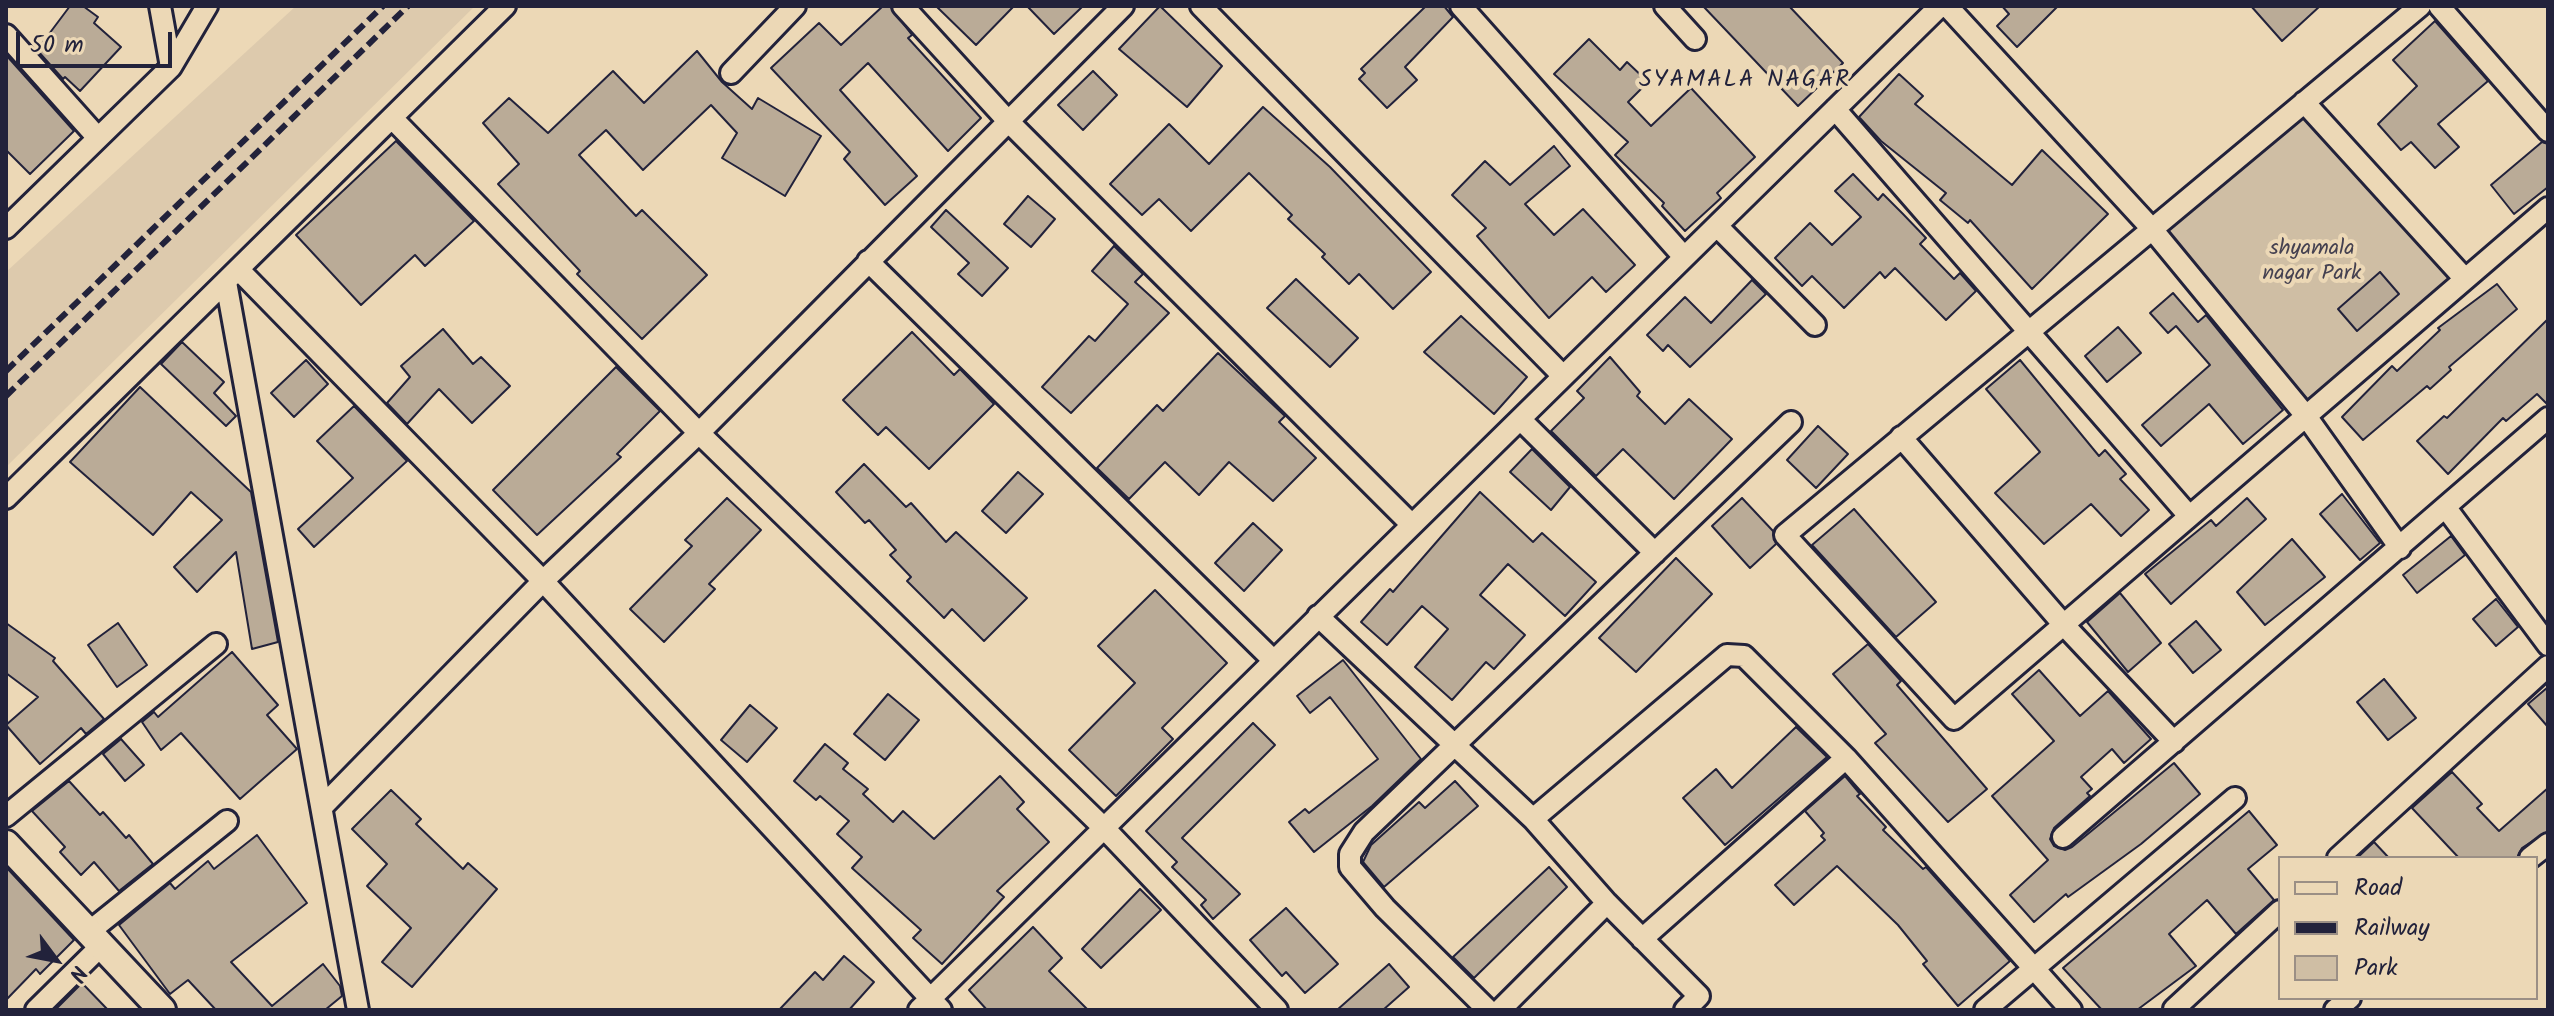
<!DOCTYPE html>
<style>
body{margin:0}
#map{position:relative;width:2554px;height:1016px;overflow:hidden;background:#ecd8b6;font-family:Kalam,sans-serif}
canvas{display:block}
.frame{position:absolute;inset:0;border:8px solid #22223b;pointer-events:none}
.legend{position:absolute;left:2278px;top:856px;width:260px;height:144px;box-sizing:border-box;background:#ecd8b6;border:2px solid #9b8f85;margin:0;padding:10px 14px;list-style:none;font-size:24px;color:#22223b}
.legend li{display:flex;align-items:center;gap:16px;height:40px}
.legend b{width:40px;border:2px solid #9b8f85}
.north{position:absolute;left:16px;top:920px;width:80px;height:80px;-webkit-text-stroke:6px #ecd8b6;paint-order:stroke;rotate:122deg;font-size:22px;font-weight:700;line-height:32px;text-align:center;color:#22223b}
.north::after{content:'';display:block;margin:auto;width:28px;height:36px;background:#22223b;clip-path:polygon(50% 0,100% 100%,50% 72%,0 100%)}
.scale{position:absolute;left:16px;top:32px;width:156px;height:36px;box-sizing:border-box;border:4px solid #22223b;border-top:0;padding-left:10px;font-size:24px;line-height:28px;white-space:nowrap;color:#22223b;-webkit-text-stroke:6px #ecd8b6;paint-order:stroke}
</style>
<div id="map">
<canvas width="2554" height="1016"></canvas>
<div class="frame"></div>
<ul class="legend">
<li><b style="height:10px;background:#ecd8b6"></b>Road</li>
<li><b style="height:10px;background:#22223b"></b>Railway</li>
<li><b style="height:22px;background:#cfbea4"></b>Park</li>
</ul>
<div class="north">N</div>
<div class="scale">50 m</div>
</div>
<script>
const ctx = document.querySelector('canvas').getContext('2d');
ctx.lineJoin = 'round';
function fillPath(path, color) { ctx.fillStyle = color; ctx.fill(path, 'evenodd'); }
const shape = rows => new Path2D(rows.map(r => 'M' + r).join(''));
function strokePath(path, color, width, dash) { ctx.strokeStyle = color; ctx.lineWidth = width; ctx.lineCap = dash ? 'butt' : 'round'; ctx.setLineDash(dash || []); ctx.stroke(path); }
function write(font, color, halo, rows, align = 'center') {
  ctx.font = font + ' Kalam,sans-serif'; ctx.lineWidth = 8; ctx.setLineDash([]); ctx.textBaseline = 'middle'; ctx.strokeStyle = halo; ctx.fillStyle = color; for (const [text, x, y, turn = 0] of rows) {
    ctx.save(); ctx.translate(x, y); ctx.rotate((+turn || 0) * Math.PI / 180); ctx.textAlign = isNaN(turn) ? turn : align; if (halo) ctx.strokeText(text, 0, 0); ctx.fillText(text, 0, 0); ctx.restore();
  }
}
fillPath(shape([
 [296,6,475,6,6,467,6,272]
]), '#ddcaad');
fillPath(shape([
 [2304,102,2465,279,2306,416,2152,229]
]), '#cfbea4');
const building = shape([
 [70,6,83,6,98,17,94,23,121,47,80,91,65,77,63,79,37,50,70,6],
 [883,6,890,6,912,35,908,38,981,118,948,151,868,63,840,90,917,176,885,205,844,159,850,152,771,68,819,23,841,45,883,6],
 [936,6,1014,6,976,45,936,6],
 [1027,6,1083,6,1054,34,1027,6],
 [1160,6,1222,66,1187,107,1119,49,1160,6],
 [1426,6,1444,6,1453,17,1405,67,1417,80,1387,108,1359,79,1365,73,1361,69,1426,6],
 [1703,6,1789,6,1843,63,1798,106,1703,6],
 [2002,6,2058,6,2017,47,1997,26,2009,14,2002,6],
 [2251,6,2320,6,2282,41,2251,6],
 [2435,21,2488,81,2438,124,2459,147,2435,168,2411,142,2401,150,2378,124,2417,86,2393,60,2435,21],
 [1589,39,1620,70,1627,62,1648,82,1628,102,1651,126,1691,88,1755,157,1717,193,1721,198,1685,231,1662,206,1664,203,1615,155,1628,142,1554,74,1589,39],
 [697,51,722,82,752,109,758,98,821,136,785,196,722,158,737,133,711,105,643,170,606,130,579,155,636,216,642,210,707,275,642,339,577,274,580,271,498,184,519,164,483,123,509,98,548,133,613,71,644,103,697,51],
 [6,55,74,131,30,174,6,150,6,55],
 [1093,71,1117,95,1083,130,1058,105,1093,71],
 [1899,74,1923,96,1915,104,2012,185,2042,150,2108,214,2032,289,1970,220,1968,223,1940,200,1946,193,1881,141,1859,117,1899,74],
 [1263,107,1330,167,1431,272,1393,309,1359,274,1349,284,1322,257,1325,254,1288,219,1292,215,1249,173,1191,231,1159,199,1142,215,1110,184,1169,124,1209,164,1263,107],
 [396,141,474,221,425,266,415,255,361,305,296,235,396,141],
 [2542,142,2548,144,2548,187,2514,214,2491,185,2542,142],
 [1554,146,1570,166,1525,204,1554,235,1583,209,1635,265,1606,292,1592,277,1549,318,1477,236,1486,228,1452,195,1485,161,1510,185,1554,146],
 [1853,174,1878,200,1883,194,1903,214,1926,238,1920,244,1954,279,1960,273,1976,291,1946,320,1895,268,1885,278,1880,272,1844,308,1812,276,1802,286,1775,258,1810,223,1832,245,1861,217,1835,191,1853,174],
 [1028,196,1055,219,1031,247,1004,224,1028,196],
 [946,210,1008,268,982,296,958,274,969,263,931,227,946,210],
 [1114,246,1143,274,1135,282,1169,313,1071,413,1042,387,1089,336,1095,341,1128,304,1092,271,1114,246],
 [2380,272,2399,294,2357,331,2338,309,2380,272],
 [1296,279,1358,338,1330,367,1267,308,1296,279],
 [1752,280,1766,294,1690,367,1668,345,1663,351,1647,335,1685,297,1711,323,1752,280],
 [2497,284,2517,309,2449,367,2451,370,2430,389,2427,386,2363,440,2342,417,2392,366,2397,371,2440,330,2438,328,2497,284],
 [2173,293,2198,322,2206,315,2283,410,2243,444,2209,404,2161,446,2142,425,2210,365,2176,326,2168,333,2150,313,2173,293],
 [1461,316,1527,377,1494,414,1424,352,1461,316],
 [2548,319,2548,405,2537,394,2506,421,2503,418,2448,474,2417,441,2444,416,2447,418,2548,319],
 [2118,327,2141,353,2107,382,2085,356,2118,327],
 [443,329,473,364,481,357,510,386,472,423,439,389,407,424,387,403,410,377,401,366,443,329],
 [912,332,954,375,960,369,994,404,929,469,886,427,878,435,843,400,912,332],
 [182,342,224,382,214,393,236,416,226,426,161,364,182,342],
 [1218,353,1285,416,1279,422,1316,458,1273,501,1229,462,1199,495,1165,462,1129,499,1097,468,1157,405,1163,411,1218,353],
 [1610,357,1640,392,1637,396,1665,424,1689,399,1732,439,1674,499,1623,449,1596,476,1551,431,1584,398,1577,391,1610,357],
 [306,360,328,384,294,417,271,393,306,360],
 [2020,360,2099,456,2105,450,2126,474,2120,479,2149,510,2121,536,2091,504,2044,544,1995,493,2040,452,1986,389,2020,360],
 [616,367,660,411,617,454,621,457,537,535,493,490,616,367],
 [140,387,251,492,278,642,252,649,236,552,197,592,174,567,222,520,191,492,153,535,70,462,140,387],
 [354,406,407,461,314,547,298,529,353,478,317,441,354,406],
 [1818,426,1848,454,1816,488,1787,460,1818,426],
 [1532,449,1570,487,1551,510,1510,472,1532,449],
 [864,464,906,507,911,503,946,542,956,532,1027,598,984,641,952,609,944,618,907,581,911,577,890,555,896,550,869,520,865,523,836,492,864,464],
 [1018,472,1043,494,1006,533,982,511,1018,472],
 [1480,492,1533,542,1542,533,1596,582,1565,616,1508,564,1480,595,1525,635,1494,669,1486,662,1452,700,1415,667,1448,629,1422,606,1387,645,1361,622,1390,589,1393,592,1480,492],
 [2342,494,2380,543,2360,560,2320,514,2342,494],
 [727,498,761,530,709,584,715,589,664,642,630,609,692,546,685,540,727,498],
 [1742,498,1773,531,1776,544,1750,568,1712,526,1742,498],
 [2247,498,2266,519,2171,604,2145,574,2211,520,2216,526,2247,498],
 [1854,509,1936,602,1896,637,1812,545,1854,509],
 [1253,523,1282,550,1244,591,1215,563,1253,523],
 [2451,536,2465,555,2417,593,2403,575,2451,536],
 [2292,539,2325,577,2265,625,2237,592,2292,539],
 [1676,558,1712,594,1636,672,1599,638,1676,558],
 [1155,590,1227,663,1162,728,1173,739,1116,796,1069,750,1135,683,1098,646,1155,590],
 [2120,593,2161,643,2128,672,2087,622,2120,593],
 [2496,599,2518,627,2496,646,2473,619,2496,599],
 [2196,621,2221,650,2193,673,2169,644,2196,621],
 [6,623,55,658,53,661,104,719,86,734,81,728,40,764,6,725,38,697,6,673,6,623],
 [118,623,147,665,117,687,88,645,118,623],
 [1868,644,1901,681,1897,685,1987,789,1948,822,1875,743,1886,734,1833,674,1868,644],
 [232,652,278,705,267,715,297,749,240,799,181,733,161,750,142,722,154,712,158,717,232,652],
 [1343,660,1421,759,1372,806,1314,852,1289,822,1305,809,1309,813,1378,759,1330,697,1310,713,1297,696,1343,660],
 [2039,670,2080,716,2108,691,2151,739,2124,763,2112,749,2081,777,2092,789,2087,793,2090,796,2054,828,2050,839,2054,846,2065,850,2072,847,2174,763,2200,794,2141,844,2068,897,2066,894,2034,922,2010,895,2048,860,1992,796,2054,741,2012,694,2039,670],
 [2384,679,2416,718,2388,740,2357,702,2384,679],
 [2548,687,2548,727,2528,704,2548,687],
 [888,694,919,720,885,760,854,734,888,694],
 [750,705,777,728,747,762,721,740,750,705],
 [1253,723,1275,745,1182,838,1240,894,1213,919,1201,905,1206,900,1172,867,1177,862,1146,831,1253,723],
 [1796,727,1827,757,1725,845,1683,798,1716,769,1732,788,1796,727],
 [121,739,144,765,125,781,103,754,121,739],
 [825,744,848,763,843,769,868,789,863,794,893,822,903,811,934,839,1000,776,1024,802,1017,809,1049,842,997,891,1004,897,942,964,913,938,921,930,852,868,862,857,837,834,849,821,820,796,816,800,794,781,825,744],
 [2452,772,2482,804,2477,808,2499,831,2548,788,2548,831,2522,848,2517,858,2459,858,2412,808,2452,772],
 [1845,776,1860,794,1857,796,1886,827,1883,830,1923,869,1926,867,2010,961,1958,1006,1923,964,1927,961,1898,925,1837,866,1794,905,1775,885,1825,840,1821,836,1824,833,1805,811,1845,776],
 [69,781,100,815,103,812,126,838,129,835,153,864,119,891,94,862,81,875,60,852,65,847,32,811,69,781],
 [1455,781,1478,806,1384,887,1363,862,1371,845,1419,802,1425,808,1455,781],
 [391,790,421,819,416,824,463,869,468,863,497,889,412,987,382,962,411,928,367,886,387,864,352,829,391,790],
 [2249,811,2277,845,2248,869,2274,900,2236,934,2207,900,2169,934,2196,966,2137,1010,2102,1010,2063,968,2249,811],
 [257,835,307,903,231,962,272,1006,323,964,340,986,342,996,325,1010,216,1010,188,980,170,994,119,925,170,883,175,889,208,861,214,869,257,835],
 [2374,842,2389,858,2357,858,2374,842],
 [6,867,74,940,40,974,36,969,6,1000,6,867],
 [1549,867,1567,887,1474,978,1453,957,1549,867],
 [1140,889,1161,910,1101,968,1082,949,1140,889],
 [1286,908,1338,964,1305,993,1286,972,1282,976,1250,940,1286,908],
 [1033,927,1062,958,1049,971,1088,1010,987,1010,969,990,1033,927],
 [844,956,874,982,849,1010,779,1010,815,972,823,980,844,956],
 [1389,964,1409,987,1383,1010,1337,1010,1389,964],
 [82,983,108,1010,55,1010,82,983]
]);
fillPath(building, '#baab97');
strokePath(building, '#22223b', 2);
const minor = shape([
 [903,6,1007,120,1412,525],
 [1201,6,1563,376],
 [1461,6,1684,257],
 [1665,6,1695,39],
 [1947,6,2152,229,2306,416,2400,548],
 [2420,6,1785,535,1954,719,2548,208],
 [2439,6,2548,131],
 [6,35,98,138],
 [171,67,207,6],
 [731,73,795,6],
 [2304,102,2465,279],
 [1835,109,2189,516],
 [392,118,699,433,1105,829,1277,1010],
 [1717,226,1815,325],
 [6,228,171,67,160,6],
 [868,261,1273,660],
 [239,270,543,581,941,1010],
 [226,282,358,1010],
 [1520,419,1655,553],
 [1901,437,2063,624,2174,742],
 [6,498,505,6],
 [2446,508,2548,645],
 [1318,616,1533,819,1607,903,1699,996,1685,1010],
 [323,806,543,581,699,433,1123,6],
 [6,816,216,644],
 [1533,819,1727,655,1744,656,1846,758,2071,1010],
 [2063,837,2548,418],
 [2338,858,2548,666],
 [2530,858,2548,844],
 [90,931,227,821],
 [1642,939,1846,758],
 [2174,1009,2280,911],
 [36,1010,103,944],
 [919,1010,1940,6],
 [1488,1010,1385,908,1350,867,1350,854,1364,832,1791,422],
 [1500,1010,1607,903],
 [1985,1010,2235,798],
 [2335,1010,2350,998]
]);
const tertiary = shape([
 [6,844,162,1010]
]);
strokePath(minor, '#22223b', 26);
strokePath(tertiary, '#22223b', 32);
strokePath(minor, '#ecd8b6', 20);
strokePath(tertiary, '#ecd8b6', 26);
strokePath(shape([
 [6,371,383,6],
 [6,396,408,6]
]), '#22223b', 6, [12, 6]);
write('22px', '#454150', '#ecd8b6', [
 ["shyamala",2312,250],
 ["nagar Park",2312,275]
]);
ctx.letterSpacing = '2px';
write('24px', '#22223b', '#ecd8b6', [
 ["SYAMALA NAGAR",1745,82]
]);
ctx.letterSpacing = '0px';
</script>
